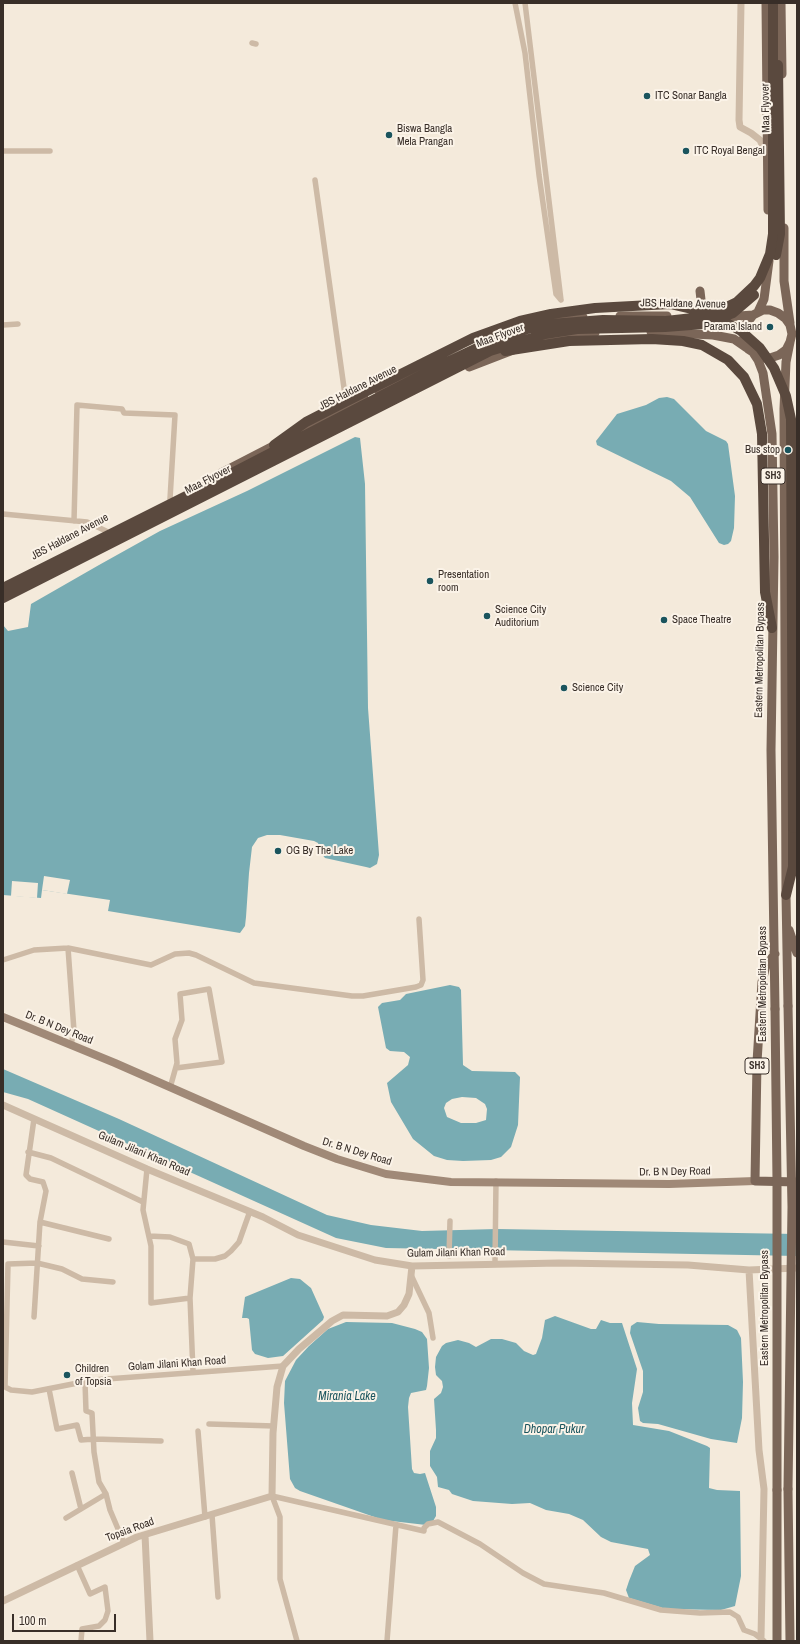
<!DOCTYPE html>
<style>
body{margin:0}
#map{position:relative;width:800px;height:1644px;overflow:hidden;background:#f4eadb;font-family:"Archivo Narrow",sans-serif}
canvas{display:block}
.frame{position:absolute;inset:0;border:4px solid #382e28;pointer-events:none}
.scale{position:absolute;left:12px;top:1614px;width:104px;height:18px;box-sizing:border-box;border:2px solid #382e28;border-top:0;padding-left:5px;font-size:12px;line-height:14px;white-space:nowrap;color:#382e28;-webkit-text-stroke:3px #fbf3e8;paint-order:stroke}
</style>
<div id="map">
<canvas width="800" height="1644"></canvas>
<div class="frame"></div>
<div class="scale">100 m</div>
</div>
<script>
const ctx = document.querySelector('canvas').getContext('2d');
ctx.lineJoin = 'round';
function fillPath(path, color) { ctx.fillStyle = color; ctx.fill(path, 'evenodd'); }
const shape = rows => new Path2D(rows.map(r => 'M' + r).join(''));
function strokePath(path, color, width, dash) { ctx.strokeStyle = color; ctx.lineWidth = width; ctx.lineCap = dash ? 'butt' : 'round'; ctx.setLineDash(dash || []); ctx.stroke(path); }
function write(font, color, halo, rows, align = 'center') {
  ctx.font = font + ' "Archivo Narrow",sans-serif'; ctx.lineWidth = 4; ctx.setLineDash([]); ctx.textBaseline = 'middle'; ctx.strokeStyle = halo; ctx.fillStyle = color; for (const [text, x, y, turn = 0] of rows) {
    ctx.save(); ctx.translate(x, y); ctx.rotate((+turn || 0) * Math.PI / 180); ctx.textAlign = isNaN(turn) ? turn : align; if (halo) ctx.strokeText(text, 0, 0); ctx.fillText(text, 0, 0); ctx.restore();
  }
}
fillPath(shape([
 [667,397,674,399,706,431,726,441,728,444,735,496,734,528,731,541,728,544,724,545,719,543,690,497,671,481,597,445,596,441,617,414,646,405,659,398],
 [355,437,360,438,365,484,368,708,379,855,377,864,370,868,366,867,325,858,321,853,318,843,314,841,280,835,267,835,258,838,252,847,249,873,246,917,245,926,240,933,108,911,110,900,42,890,41,898,3,895,3,625,8,631,28,627,31,604,99,565,160,531,247,491],
 [450,985,459,987,461,990,463,1065,472,1071,515,1072,520,1077,518,1125,511,1147,501,1157,491,1160,463,1161,447,1160,434,1156,413,1139,391,1102,387,1083,408,1065,410,1057,404,1052,390,1051,386,1048,378,1007,382,1003,400,1000,406,994],
 [462,1097,476,1098,485,1104,487,1109,486,1120,476,1123,461,1123,447,1117,444,1108,446,1103,452,1099],
 [3,1069,119,1119,327,1215,371,1225,422,1231,497,1229,797,1234,797,1256,386,1248,336,1238,28,1099,3,1092],
 [291,1278,300,1279,311,1288,324,1317,323,1320,283,1356,268,1358,255,1354,252,1350,249,1319,247,1318,242,1318,245,1297],
 [555,1316,591,1329,596,1329,601,1320,610,1323,622,1323,637,1369,632,1403,633,1425,669,1431,707,1446,710,1448,709,1488,717,1490,740,1491,741,1576,735,1606,721,1610,666,1609,629,1598,626,1590,629,1581,635,1566,650,1555,648,1549,611,1542,601,1537,583,1520,569,1514,546,1510,530,1503,512,1504,473,1501,452,1494,449,1490,438,1487,437,1477,430,1466,430,1451,436,1438,436,1430,434,1399,441,1393,443,1387,442,1381,436,1375,435,1367,436,1357,442,1346,446,1343,458,1340,469,1343,476,1347,491,1339,502,1339,516,1343,524,1351,533,1355,536,1354,542,1338,545,1320],
 [346,1322,392,1323,415,1329,422,1332,427,1339,429,1368,427,1386,426,1390,411,1393,409,1398,408,1407,412,1469,414,1473,420,1474,425,1473,436,1507,436,1516,433,1521,426,1525,383,1520,300,1491,295,1488,290,1479,284,1403,285,1381,296,1360,309,1346,328,1329],
 [637,1322,659,1324,728,1325,737,1330,741,1338,743,1382,742,1418,737,1443,711,1439,658,1424,643,1423,640,1421,638,1408,643,1392,643,1371,630,1333,631,1326]
]), '#78acb3');
fillPath(shape([
 [44,876,70,880,67,894,42,890],
 [12,881,38,883,37,898,11,896]
]), '#f4eadb');
strokePath(shape([
 [515,3,525,53,539,175,556,294,561,300],
 [525,3,561,300],
 [252,43,256,44],
 [3,151,50,151],
 [315,180,345,395],
 [3,325,18,324],
 [3,514,87,522,106,531,109,537],
 [74,521,77,405,122,409,124,413,175,415,170,499],
 [68,948,74,1031,71,1045],
 [3,960,34,950,68,948,151,965,175,954,189,953,196,955,254,983,352,996,363,996,416,987,421,985,423,980,419,919],
 [170,1088,177,1063,175,1039,182,1020,180,994,209,989,222,1062,176,1068],
 [34,1119,26,1175,30,1179,43,1182,46,1191,40,1222,34,1317],
 [28,1152,51,1158,143,1202],
 [147,1169,143,1210,151,1246,151,1303,190,1298,193,1372],
 [40,1222,109,1239],
 [149,1236,170,1237,189,1244,193,1259,190,1298],
 [3,1242,39,1246],
 [449,1256,450,1221],
 [193,1259,215,1259,225,1256,231,1251,239,1242,250,1211],
 [495,1263,496,1181],
 [411,1275,429,1313,433,1338],
 [85,1382,86,1411,92,1413,94,1452,99,1482,106,1494,110,1510,124,1543],
 [3,1386,11,1390,32,1392,93,1380,283,1366],
 [5,1387,8,1264,37,1263,62,1269,82,1279,113,1282],
 [49,1389,57,1429,77,1425,81,1440,94,1439,161,1441],
 [209,1424,274,1426],
 [198,1431,205,1517],
 [72,1473,81,1509],
 [272,1496,424,1531,424,1528,428,1524,438,1522,480,1544,523,1573,544,1584,604,1593,661,1610,700,1613,730,1612,738,1617,744,1630,755,1634,764,1641],
 [272,1496,280,1517,280,1579,297,1641],
 [212,1515,218,1597],
 [66,1518,106,1494],
 [77,1565,90,1594,105,1587,108,1611,105,1620,99,1626,82,1629,81,1641],
 [387,1641,396,1525]
]), '#cdbaa6', 5.5);
strokePath(shape([
 [741,3,739,120,740,127,751,133,760,140,767,155],
 [3,1105,147,1169,263,1217,298,1235,375,1260,412,1266,559,1263,688,1265,749,1270,797,1268],
 [749,1270,759,1450,764,1489,761,1637],
 [145,1535,150,1641],
 [3,1601,137,1537,272,1496,273,1433,277,1387,283,1366,299,1349,332,1321,343,1315,387,1316,398,1312,404,1305,409,1294,412,1266]
]), '#cdbaa6', 7);
strokePath(shape([
 [3,1017,115,1063,304,1146,337,1159,386,1174,451,1182,669,1184,755,1181]
]), '#a08977', 8);
strokePath(shape([
 [766,3,768,210],
 [781,3,782,74],
 [784,228,784,281,790,323],
 [700,291,703,317],
 [758,312,764,299,769,261],
 [620,316,667,316],
 [726,317,753,315],
 [552,320,583,317],
 [651,332,713,335,734,339,747,348],
 [538,342,571,335,595,333],
 [754,354,758,360,763,373,772,434,774,557,771,750,775,1009],
 [469,367,513,350],
 [379,391,425,368],
 [294,435,364,398],
 [221,473,281,442],
 [789,930,797,953],
 [775,954,766,965,762,982,757,1062,755,1181,797,1182],
 [788,1006,786,895,784,409,786,362,790,342,792,334,790,325,785,318,778,313,770,310,763,310,753,315,744,327,744,342,748,349,762,358,770,358,779,355,786,350,790,342],
 [788,1489,790,1641],
 [777,1490,777,1641]
]), '#7b6658', 9);
strokePath(shape([
 [776,255,780,234,778,65],
 [762,434,765,592,772,628],
 [786,895,793,867,793,828]
]), '#5a493e', 10);
strokePath(shape([
 [788,1006,792,1207,788,1489],
 [775,1009,777,1181,777,1490]
]), '#7b6658', 9);
strokePath(shape([
 [505,351,569,341,652,339,683,341,702,345,728,360,744,377,757,404,762,434],
 [274,445,306,422,345,402,473,338,520,321,551,314,595,308,670,304,709,313,741,331,760,348,774,368,786,396,791,419,793,828],
 [3,588,238,470,441,365,494,340,530,328,551,324,603,320,666,321,693,318,708,316,737,302,754,286,760,278,770,254,773,234,773,3],
 [3,598,490,351,545,334,577,329,665,327,704,324,733,313,754,295]
]), '#5a493e', 10);
for (const [x, y, r, color] of [
 [647,96,4,"#1a545d"],
 [389,135,4,"#1a545d"],
 [686,151,4,"#1a545d"],
 [770,327,4,"#1a545d"],
 [788,450,4,"#1a545d"],
 [430,581,4,"#1a545d"],
 [487,616,4,"#1a545d"],
 [664,620,4,"#1a545d"],
 [564,688,4,"#1a545d"],
 [278,851,4,"#1a545d"],
 [67,1375,4,"#1a545d"]
]) { const dot = new Path2D(); dot.arc(x, y, r, 0, 2 * Math.PI); ctx.fillStyle = color; ctx.fill(dot); strokePath(dot, '#fbf3e8', 1.5); }
for (const [x, y, w] of [
 [773,476,24],
 [757,1066,24]
]) { const box = new Path2D(); box.roundRect(x - w / 2, y - 8, w, 16, 3); ctx.fillStyle = '#fbf3e8'; ctx.fill(box); strokePath(box, '#382e28', 1); }
write('bold 10px', '#382e28', null, [
 ["SH3",773,476],
 ["SH3",757,1066]
]);
write('11px', '#382e28', '#fbf3e8', [
 ["ITC Sonar Bangla",655,96],
 ["Biswa Bangla",397,129],
 ["Mela Prangan",397,142],
 ["ITC Royal Bengal",694,151],
 ["Parama Island",762,327,"right"],
 ["Bus stop",780,450,"right"],
 ["Presentation",438,575],
 ["room",438,588],
 ["Science City",495,610],
 ["Auditorium",495,623],
 ["Space Theatre",672,620],
 ["Science City",572,688],
 ["OG By The Lake",286,851],
 ["Children",75,1369],
 ["of Topsia",75,1382]
], 'left');
write('11px', '#382e28', '#fbf3e8', [
 ["Maa Flyover",766,108,-91],
 ["JBS Haldane Avenue",683,304,1],
 ["Maa Flyover",500,336,-20],
 ["JBS Haldane Avenue",358,388,-27],
 ["Maa Flyover",208,480,-27],
 ["JBS Haldane Avenue",70,537,-28],
 ["Eastern Metropolitan Bypass",760,660,-89],
 ["Eastern Metropolitan Bypass",763,984,-90],
 ["Dr. B N Dey Road",59,1028,22],
 ["Dr. B N Dey Road",357,1152,17],
 ["Gulam Jilani Khan Road",144,1154,23],
 ["Dr. B N Dey Road",675,1172,-1],
 ["Gulam Jilani Khan Road",456,1253,-1],
 ["Eastern Metropolitan Bypass",765,1308,-90],
 ["Golam Jilani Khan Road",177,1364,-4],
 ["Topsia Road",130,1530,-20]
]);
write('italic 12px', '#1a545d', '#fbf3e8', [
 ["Mirania Lake",347,1397],
 ["Dhopar Pukur",554,1430]
]);
</script>
